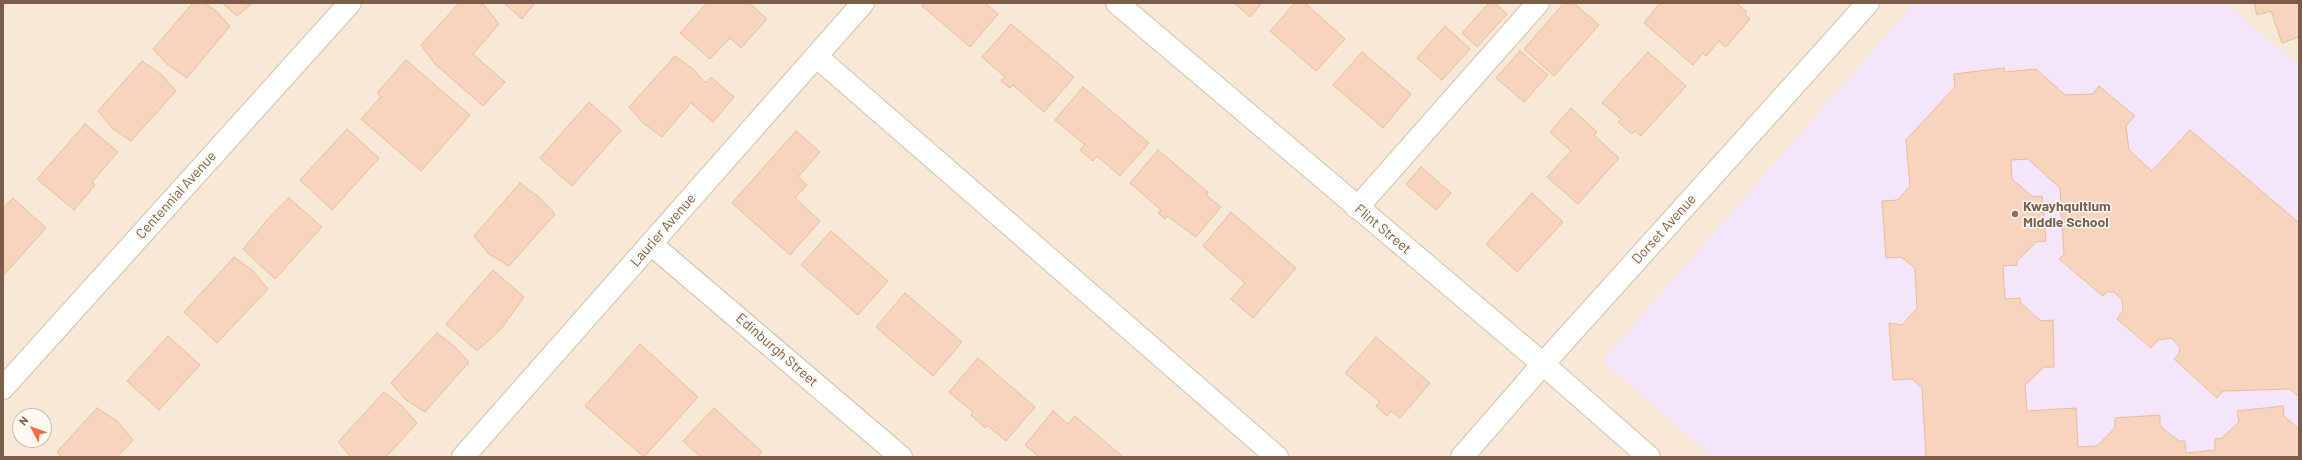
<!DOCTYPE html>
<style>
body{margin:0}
#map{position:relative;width:2302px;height:460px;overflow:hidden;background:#fef6e9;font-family:Barlow,sans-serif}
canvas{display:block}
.frame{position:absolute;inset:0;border:4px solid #7d5c49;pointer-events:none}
.north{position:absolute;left:12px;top:408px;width:40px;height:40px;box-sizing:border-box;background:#fffaf1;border:1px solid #cbbbae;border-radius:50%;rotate:311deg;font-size:11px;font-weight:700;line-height:16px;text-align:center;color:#7d5c49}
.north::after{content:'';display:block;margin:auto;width:14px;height:18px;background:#f46d43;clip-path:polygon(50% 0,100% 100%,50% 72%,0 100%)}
</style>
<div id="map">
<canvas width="2302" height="460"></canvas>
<div class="frame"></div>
<div class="north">N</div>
</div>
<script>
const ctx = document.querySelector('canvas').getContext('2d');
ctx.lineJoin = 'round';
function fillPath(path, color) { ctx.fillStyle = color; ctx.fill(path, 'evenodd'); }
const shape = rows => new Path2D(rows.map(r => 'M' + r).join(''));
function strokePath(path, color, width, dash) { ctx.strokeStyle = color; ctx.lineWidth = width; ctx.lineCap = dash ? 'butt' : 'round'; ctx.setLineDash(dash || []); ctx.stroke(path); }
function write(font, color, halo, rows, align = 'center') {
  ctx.font = font + ' Barlow,sans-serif'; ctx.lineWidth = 3; ctx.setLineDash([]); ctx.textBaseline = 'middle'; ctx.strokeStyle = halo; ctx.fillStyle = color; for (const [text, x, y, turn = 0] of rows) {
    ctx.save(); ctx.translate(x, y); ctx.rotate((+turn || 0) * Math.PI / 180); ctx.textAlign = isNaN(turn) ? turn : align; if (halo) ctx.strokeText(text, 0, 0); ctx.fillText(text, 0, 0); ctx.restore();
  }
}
fillPath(shape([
 [3,3,2299,3,2299,457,3,457],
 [20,416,44,416,44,440,20,440]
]), '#f7e9d6');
fillPath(shape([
 [1914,3,2226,3,2299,66,2299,457,1713,457,1602,361]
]), '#f4e5fb');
const building = shape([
 [193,3,204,3,215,10,230,26,187,78,168,65,153,49,193,3],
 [222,3,253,3,237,16,222,3],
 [459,3,479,3,485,6,499,24,473,54,505,82,483,106,435,64,421,45,459,3],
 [504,3,535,3,522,19,504,3],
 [707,3,749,3,767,19,741,48,730,38,710,59,680,33,707,3],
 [924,3,985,3,998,14,970,47,922,6,924,3],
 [1234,3,1262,3,1250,17,1234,3],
 [1295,3,1305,3,1345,39,1316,71,1270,31,1295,3],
 [1489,3,1495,3,1507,14,1477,47,1462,33,1489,3],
 [1564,3,1574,3,1599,25,1554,76,1524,49,1564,3],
 [1660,3,1736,3,1747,12,1745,14,1750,19,1726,47,1719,41,1706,56,1703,53,1693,65,1644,23,1660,3],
 [2254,3,2299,3,2299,37,2282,43,2271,11,2257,15,2254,3],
 [1011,24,1074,77,1044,112,1013,85,1010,88,1001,81,1005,77,982,57,1011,24],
 [1445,26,1470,49,1442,80,1417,58,1445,26],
 [1520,51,1548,75,1524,102,1496,78,1520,51],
 [1362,52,1411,94,1383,128,1333,85,1362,52],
 [1648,52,1686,86,1641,136,1635,131,1632,134,1618,122,1621,119,1602,103,1648,52],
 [675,56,692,68,706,83,711,77,734,97,713,122,691,103,662,137,644,124,629,107,675,56],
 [406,60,470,115,421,171,361,119,381,97,377,93,406,60],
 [142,61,161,74,176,91,131,141,113,129,98,111,142,61],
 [2004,68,2005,72,2036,69,2065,95,2093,94,2099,86,2135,116,2126,126,2129,150,2152,171,2190,130,2299,223,2299,397,2290,389,2223,391,2217,398,2174,359,2179,354,2180,347,2171,338,2158,340,2151,348,2117,319,2123,311,2122,300,2114,292,2106,292,2103,296,2059,259,2064,254,2060,188,2028,159,2011,160,2012,179,2033,197,2042,196,2046,241,2036,242,2017,261,2017,265,2003,266,2005,299,2020,298,2021,303,2041,321,2053,320,2054,367,2044,367,2025,385,2027,411,2076,408,2078,447,2097,446,2115,428,2115,418,2160,415,2160,426,2179,441,2185,441,2186,453,2215,450,2215,439,2222,438,2239,422,2237,411,2283,406,2284,416,2299,429,2299,457,1926,457,1922,388,1912,379,1893,380,1889,323,1902,325,1917,308,1915,268,1901,257,1886,258,1882,201,1898,200,1910,186,1906,140,1955,87,1954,74,2004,68],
 [1083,87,1149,143,1120,176,1097,156,1093,161,1080,150,1085,145,1055,120,1083,87],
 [589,102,621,130,572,186,540,158,589,102],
 [1571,108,1597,132,1594,135,1619,158,1578,204,1547,177,1571,151,1550,132,1571,108],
 [85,124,118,152,92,182,95,185,74,210,37,179,85,124],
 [347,129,379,158,332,210,300,180,347,129],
 [796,131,820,152,798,177,807,185,795,198,820,221,790,255,732,203,796,131],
 [1158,150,1208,192,1206,195,1221,207,1196,237,1167,216,1165,219,1158,213,1161,210,1130,183,1158,150],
 [1421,167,1451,193,1436,210,1406,184,1421,167],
 [520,183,539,197,555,214,509,266,489,254,474,236,520,183],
 [1532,193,1563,222,1517,272,1486,244,1532,193],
 [13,198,46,228,3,276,3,208,13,198],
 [289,198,322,227,275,279,243,249,267,220,289,198],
 [1231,212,1296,268,1253,318,1231,299,1245,283,1203,246,1231,212],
 [831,231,888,281,858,315,801,265,831,231],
 [234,257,253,271,268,289,217,343,184,312,234,257],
 [493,270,524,297,501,329,477,351,446,324,493,270],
 [905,293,962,342,933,376,876,327,905,293],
 [437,333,454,346,469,362,425,412,406,400,391,383,437,333],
 [168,336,200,365,159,410,127,381,168,336],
 [1376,337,1430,383,1400,418,1391,411,1387,416,1376,406,1380,402,1345,373,1376,337],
 [640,344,698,397,644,457,585,406,640,344],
 [978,358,1035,407,1006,441,987,425,985,428,971,415,973,412,949,392,978,358],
 [384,392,402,406,417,423,386,457,351,457,338,442,384,392],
 [97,408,117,421,133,440,117,457,61,457,57,452,97,408],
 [714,408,762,452,758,457,701,457,683,441,714,408],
 [1053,411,1068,424,1075,416,1123,457,1039,457,1025,445,1053,411]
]);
fillPath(building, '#f7d5bd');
strokePath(building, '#ebbc9c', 1);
const minor = shape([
 [1117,3,1543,364,1649,457],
 [816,56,1277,457],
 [1357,208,1538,3],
 [651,244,901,457],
 [3,388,350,3],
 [463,457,863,3],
 [1462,457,1543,364,1868,3]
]);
strokePath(minor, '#d5c0af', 24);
strokePath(minor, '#fff', 22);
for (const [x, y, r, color] of [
 [2015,214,4,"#8d6e63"]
]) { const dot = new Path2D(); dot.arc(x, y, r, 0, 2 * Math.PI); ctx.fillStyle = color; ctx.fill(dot); strokePath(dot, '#fffaf1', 1.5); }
write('14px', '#7d5c49', '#fffaf1', [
 ["Centennial Avenue",176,195,-48],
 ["Flint Street",1383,229,40],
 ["Dorset Avenue",1664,229,-48],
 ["Laurier Avenue",663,230,-49],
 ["Edinburgh Street",777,350,41]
]);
write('bold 14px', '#785e54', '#fffaf1', [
 ["Kwayhquitlum",2023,206],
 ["Middle School",2023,222]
], 'left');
</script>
